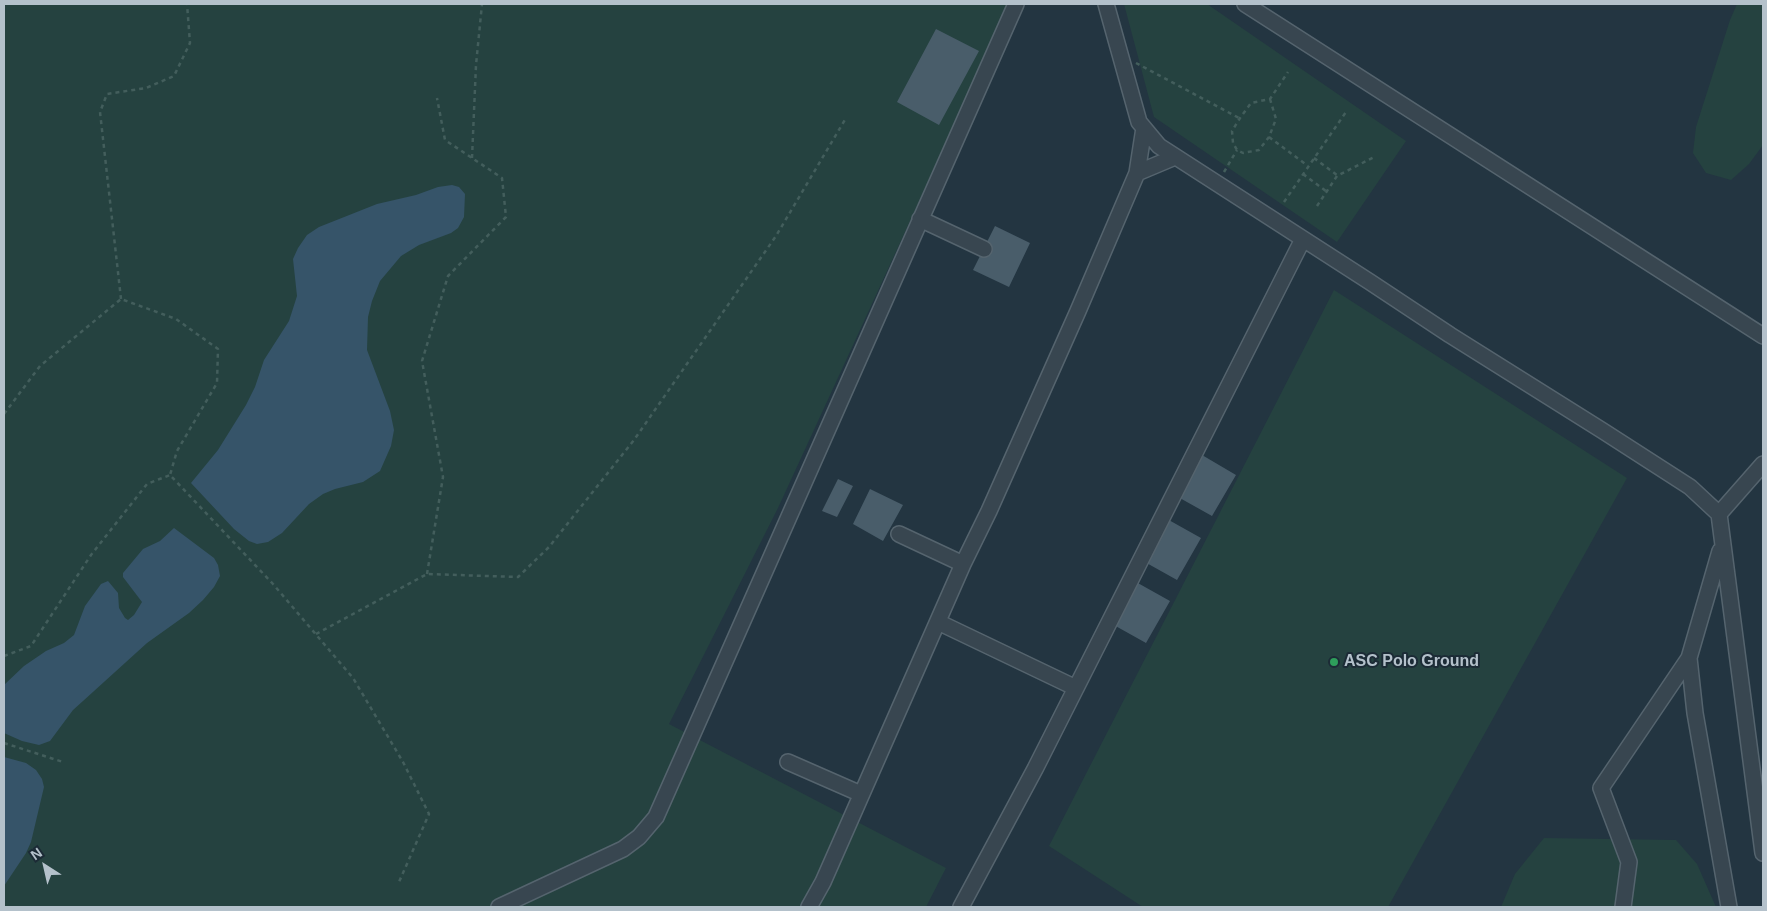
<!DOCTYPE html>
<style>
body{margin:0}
#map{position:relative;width:1767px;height:911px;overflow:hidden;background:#233541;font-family:Helvetica,sans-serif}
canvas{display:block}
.frame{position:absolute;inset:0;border:5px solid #b4c1cb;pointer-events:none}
.north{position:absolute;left:20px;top:841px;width:50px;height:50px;-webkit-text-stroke:4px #1c2b36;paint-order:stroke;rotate:325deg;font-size:14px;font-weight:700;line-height:20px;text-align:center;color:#b4c1cb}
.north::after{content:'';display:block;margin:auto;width:18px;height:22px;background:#b4c1cb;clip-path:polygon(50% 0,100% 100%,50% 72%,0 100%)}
</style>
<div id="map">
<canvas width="1767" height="911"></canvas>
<div class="frame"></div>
<div class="north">N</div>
</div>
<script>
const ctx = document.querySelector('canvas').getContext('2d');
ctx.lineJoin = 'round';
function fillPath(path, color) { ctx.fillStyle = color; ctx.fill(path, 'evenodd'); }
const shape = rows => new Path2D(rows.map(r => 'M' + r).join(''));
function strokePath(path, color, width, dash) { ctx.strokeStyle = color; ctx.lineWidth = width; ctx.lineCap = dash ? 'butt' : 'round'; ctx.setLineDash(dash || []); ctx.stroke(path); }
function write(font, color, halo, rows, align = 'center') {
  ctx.font = font + ' Helvetica,sans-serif'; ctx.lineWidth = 4; ctx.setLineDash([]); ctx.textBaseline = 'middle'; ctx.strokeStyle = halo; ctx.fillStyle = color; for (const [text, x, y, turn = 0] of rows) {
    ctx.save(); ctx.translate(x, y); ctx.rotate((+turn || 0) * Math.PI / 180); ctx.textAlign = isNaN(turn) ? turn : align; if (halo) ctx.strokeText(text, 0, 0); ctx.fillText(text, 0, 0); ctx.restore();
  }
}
fillPath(shape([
 [4,4,1010,4,778,508,669,724,946,868,926,907,4,907],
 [1124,4,1207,4,1406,141,1337,242,1154,117],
 [1737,4,1763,4,1763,145,1749,164,1731,180,1706,173,1693,153,1696,127,1730,20],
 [1334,290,1627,478,1388,907,1143,907,1049,846],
 [1544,838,1676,840,1697,864,1716,907,1501,907,1515,874]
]), '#254240');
fillPath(shape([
 [452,185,459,187,465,194,464,217,458,228,451,233,419,245,401,256,380,281,372,301,368,317,367,350,390,411,394,430,391,446,380,471,363,482,335,489,323,494,309,504,282,533,268,542,257,544,249,541,234,529,191,483,218,450,246,405,255,387,264,360,289,321,297,296,293,259,298,248,307,235,319,227,377,204,416,195,438,187],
 [174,528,214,558,218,565,220,576,214,587,203,600,189,613,147,643,83,701,73,710,50,741,39,745,22,741,4,733,4,685,24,666,46,651,64,643,74,635,85,606,101,584,108,581,118,593,119,608,125,618,128,620,134,615,142,602,123,577,123,573,143,549,160,541],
 [4,757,26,763,36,770,42,779,44,787,31,842,26,853,4,886]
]), '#365469');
fillPath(shape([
 [936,29,979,51,939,125,897,102],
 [995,226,1030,243,1009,287,973,270],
 [1202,455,1236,475,1212,516,1178,497],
 [838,479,853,486,837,517,822,511],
 [870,489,903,505,883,541,853,524],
 [1167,519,1201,538,1177,580,1143,561],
 [1136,582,1170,601,1146,643,1112,624]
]), '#495d6a');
const minor = shape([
 [1106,4,1139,122,1159,146,1370,282,1450,335,1603,431,1690,487,1719,514],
 [1245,4,1763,336],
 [1144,128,1137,173,1175,157],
 [920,219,984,249],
 [1763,464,1719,514,1763,853],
 [899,534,963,564],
 [938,622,1076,688],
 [1689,658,1695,713,1729,907],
 [788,762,861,794],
 [499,907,623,849,639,837,656,817,1016,4],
 [809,907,823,882,963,564,989,511,1078,311,1137,173],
 [961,907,1035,769,1303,239],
 [1623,907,1629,862,1601,788,1689,658,1720,551]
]);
strokePath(minor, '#55646e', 18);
strokePath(shape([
 [1136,63,1239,118],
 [1270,99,1276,119,1269,137,1259,150,1243,153,1237,150,1233,143,1232,131,1240,118,1251,103,1270,99,1288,72],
 [1269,137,1308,166],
 [472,158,476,65,482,4],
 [1314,158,1337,175],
 [1224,172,1237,150],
 [1303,174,1326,191],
 [1284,202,1346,112],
 [1317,206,1337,176,1376,156],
 [121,299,100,112,107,94,146,88,174,76,190,43,187,4],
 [4,414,40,366,121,299,176,319,218,349,217,383,177,451,170,475,273,584,353,678,403,762,429,814,399,882],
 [427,574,443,477,422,361,448,276,506,217,502,178,445,140,437,98],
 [316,634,427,574,518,577,549,547,634,440,776,236,846,118],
 [4,656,31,646,91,555,147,484,170,475],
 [4,743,63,762]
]), '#435e5c', 2.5, [4, 4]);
strokePath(minor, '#384650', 15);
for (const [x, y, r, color] of [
 [1334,662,5,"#2e9e5b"]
]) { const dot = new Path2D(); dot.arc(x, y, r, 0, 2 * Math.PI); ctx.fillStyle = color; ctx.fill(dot); strokePath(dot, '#1c2b36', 2); }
write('bold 16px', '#b4c1cb', '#1c2b36', [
 ["ASC Polo Ground",1344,662]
], 'left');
</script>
